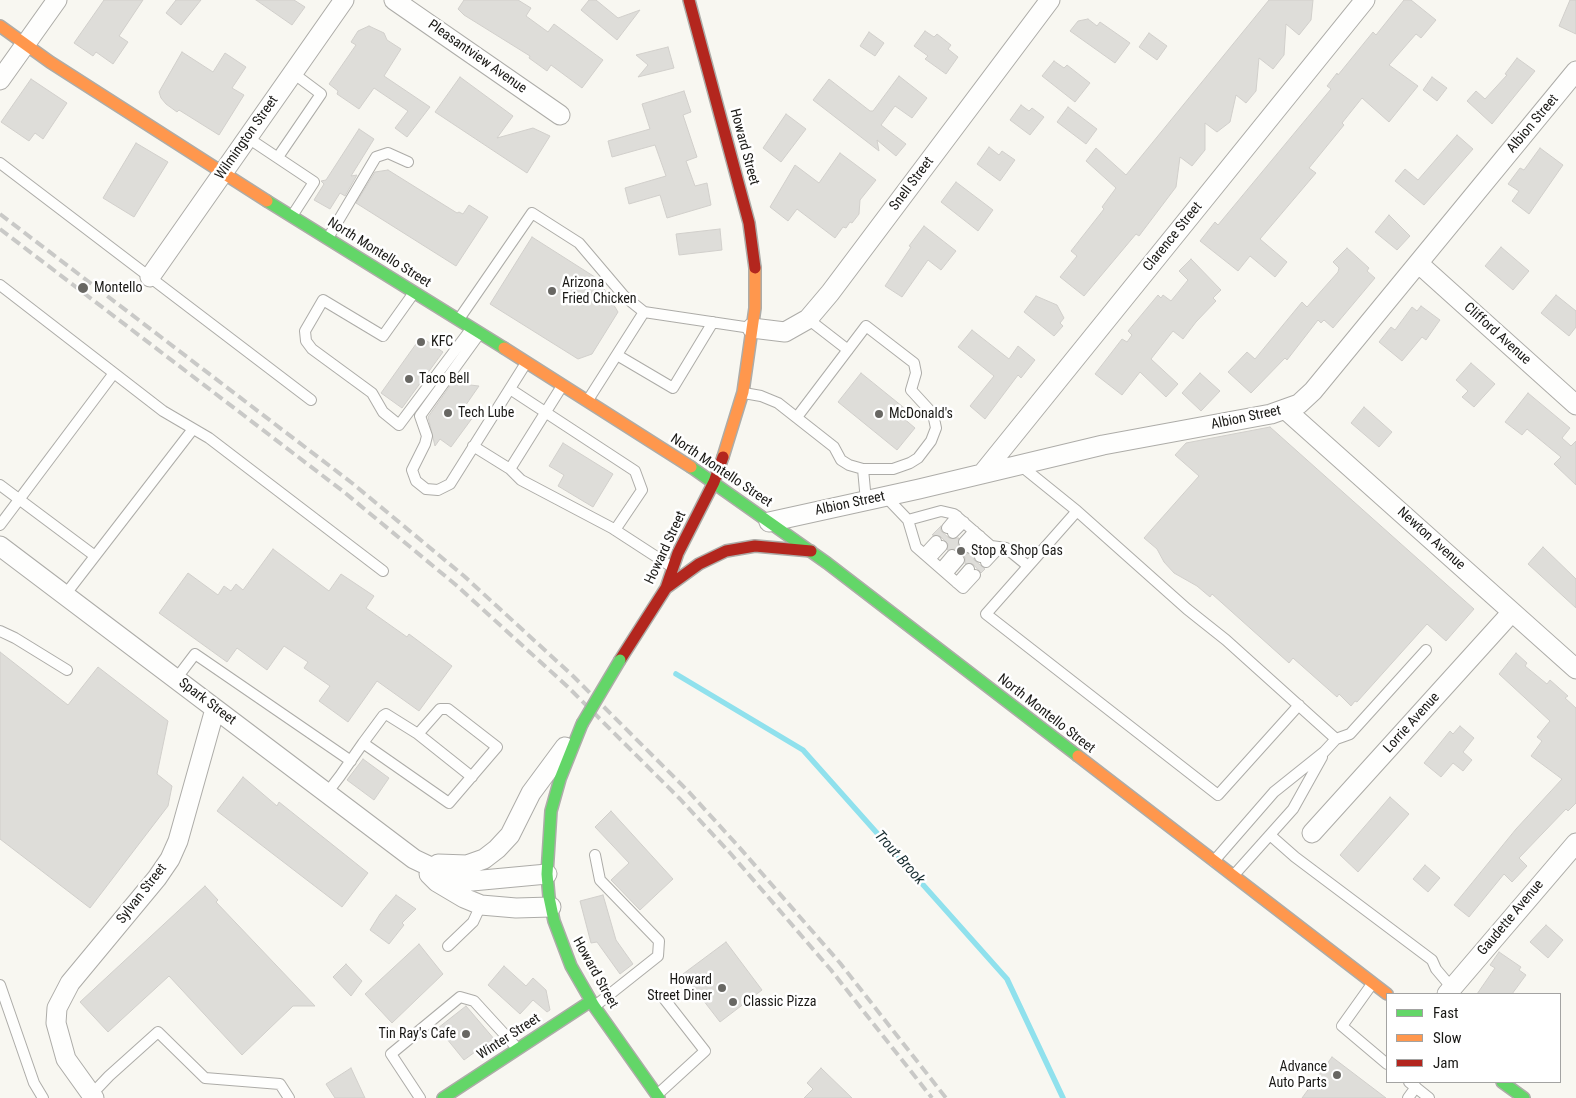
<!DOCTYPE html>
<style>
body{margin:0}
#map{position:relative;width:1576px;height:1098px;overflow:hidden;background:#f8f7f1;font-family:"Roboto Condensed",sans-serif}
canvas{display:block}
.legend{position:absolute;left:1386px;top:993px;width:175px;height:90px;box-sizing:border-box;background:#fff;border:1px solid #a3a3a2;margin:0;padding:6px 9px;list-style:none;font-size:15px;color:#1a1916}
.legend li{display:flex;align-items:center;gap:10px;height:25px}
.legend b{width:25px;border:1px solid #a3a3a2}
</style>
<div id="map">
<canvas width="1576" height="1098"></canvas>
<ul class="legend">
<li><b style="height:6px;background:#63d668"></b>Fast</li>
<li><b style="height:6px;background:#ff974d"></b>Slow</li>
<li><b style="height:6px;background:#b3261e"></b>Jam</li>
</ul>
</div>
<script>
const ctx = document.querySelector('canvas').getContext('2d');
ctx.lineJoin = 'round';
const shape = rows => new Path2D(rows.map(r => 'M' + r).join(''));
function strokePath(path, color, width, dash) { ctx.strokeStyle = color; ctx.lineWidth = width; ctx.lineCap = dash ? 'butt' : 'round'; ctx.setLineDash(dash || []); ctx.stroke(path); }
function fillPath(path, color) { ctx.fillStyle = color; ctx.fill(path, 'evenodd'); }
function write(font, color, halo, rows, align = 'center') {
  ctx.font = font + ' "Roboto Condensed",sans-serif'; ctx.lineWidth = 5; ctx.setLineDash([]); ctx.textBaseline = 'middle'; ctx.strokeStyle = halo; ctx.fillStyle = color; for (const [text, x, y, turn = 0] of rows) {
    ctx.save(); ctx.translate(x, y); ctx.rotate((+turn || 0) * Math.PI / 180); ctx.textAlign = isNaN(turn) ? turn : align; if (halo) ctx.strokeText(text, 0, 0); ctx.fillText(text, 0, 0); ctx.restore();
  }
}
strokePath(shape([
 [676,674,803,750,1007,979,1063,1098]
]), '#90e1ed', 5.5);
const building = shape([
 [104,0,143,0,119,36,128,42,113,64,96,52,93,56,74,43,104,0],
 [176,0,201,0,181,25,166,13,176,0],
 [256,0,294,0,305,7,292,25,256,0],
 [464,0,518,0,531,8,526,16,548,32,554,24,603,60,582,88,551,65,547,71,529,58,530,56,464,15,458,9,464,0],
 [589,0,596,0,618,18,640,10,617,40,581,10,589,0],
 [1269,0,1313,0,1311,20,1299,35,1286,24,1284,55,1273,69,1259,58,1256,91,1246,103,1236,95,1230,122,1217,132,1205,123,1205,150,1192,166,1180,157,1176,187,1139,236,1136,234,1084,296,1060,277,1077,256,1071,251,1104,209,1102,207,1116,188,1086,161,1096,148,1126,175,1269,0],
 [1404,0,1411,0,1436,20,1421,38,1416,34,1389,65,1418,86,1389,122,1362,98,1342,123,1344,125,1309,168,1316,173,1260,239,1287,262,1275,277,1250,256,1238,271,1200,241,1215,222,1218,225,1331,89,1327,86,1337,73,1338,75,1373,32,1376,35,1404,0],
 [1570,0,1576,0,1576,34,1559,26,1570,0],
 [1088,19,1097,26,1100,22,1130,43,1115,63,1070,31,1078,21,1088,19],
 [369,26,384,33,387,40,401,49,384,76,430,107,407,137,395,128,408,111,374,88,359,109,337,94,338,91,329,84,356,45,351,42,358,31,369,26],
 [925,31,934,37,937,34,951,45,948,49,958,57,946,74,925,59,928,56,914,46,925,31],
 [869,32,884,43,875,56,860,46,869,32],
 [1149,33,1167,46,1157,60,1139,47,1149,33],
 [668,47,674,68,638,77,648,65,636,55,668,47],
 [182,52,213,72,225,53,246,67,232,88,244,95,219,135,179,110,177,112,166,104,161,98,159,92,182,52],
 [1517,58,1535,71,1492,124,1467,101,1476,91,1485,99,1507,75,1505,74,1517,58],
 [1054,61,1064,68,1067,65,1090,83,1075,102,1042,76,1054,61],
 [899,76,927,98,912,118,895,106,881,125,906,144,896,156,877,140,879,151,813,100,829,79,870,111,873,111,899,76],
 [460,77,513,116,497,138,533,128,550,136,527,173,435,112,460,77],
 [1432,77,1447,88,1437,101,1423,90,1432,77],
 [31,79,67,103,43,139,35,133,29,141,1,122,31,79],
 [684,91,691,112,683,115,697,157,686,161,695,186,707,183,711,205,667,218,660,195,629,204,625,188,666,176,655,145,612,157,608,141,650,129,642,104,684,91],
 [1021,105,1029,111,1032,108,1044,117,1030,135,1010,120,1021,105],
 [1068,107,1097,129,1086,144,1057,122,1068,107],
 [786,114,806,129,781,162,763,148,786,114],
 [359,129,374,139,351,176,357,175,345,196,340,193,330,209,314,200,324,184,321,181,326,180,359,129],
 [1457,135,1473,149,1424,205,1395,181,1405,169,1418,180,1457,135],
 [136,143,168,162,134,217,103,198,136,143],
 [989,147,999,155,1002,151,1015,160,1000,181,977,164,989,147],
 [1540,148,1563,165,1529,214,1512,201,1519,191,1508,184,1520,168,1524,170,1540,148],
 [840,153,876,180,860,200,859,214,852,223,850,222,846,228,843,227,835,238,797,209,788,221,770,207,795,165,819,183,840,153],
 [388,170,457,213,459,212,463,214,469,205,488,217,456,266,356,203,375,172,388,170],
 [956,182,993,210,978,231,941,202,956,182],
 [1389,215,1410,236,1397,250,1375,232,1389,215],
 [924,226,956,251,941,270,928,260,902,297,885,286,911,247,909,246,924,226],
 [720,229,722,250,679,255,676,234,720,229],
 [532,237,598,279,618,312,592,354,578,359,490,304,532,237],
 [1501,247,1529,271,1513,290,1485,266,1501,247],
 [1347,248,1369,268,1367,271,1375,278,1333,328,1324,320,1321,323,1318,320,1287,360,1285,358,1251,393,1228,372,1247,352,1255,359,1302,302,1307,307,1338,272,1339,268,1333,262,1347,248],
 [1191,259,1221,290,1213,298,1216,301,1196,322,1183,339,1173,331,1151,359,1178,384,1166,397,1140,372,1122,395,1095,374,1122,339,1127,342,1132,335,1128,331,1158,295,1161,298,1163,295,1171,301,1188,280,1179,271,1191,259],
 [1556,295,1576,311,1576,327,1569,336,1541,313,1556,295],
 [1036,296,1057,305,1064,318,1060,323,1063,326,1054,336,1024,312,1036,296],
 [1421,306,1440,320,1426,340,1422,337,1402,361,1379,342,1391,327,1395,330,1412,307,1417,311,1421,306],
 [972,330,1009,359,1018,346,1035,360,1021,378,1018,375,985,419,970,406,994,376,958,347,972,330],
 [421,337,443,352,402,408,381,393,421,337],
 [1471,363,1495,384,1474,407,1462,397,1468,391,1456,380,1471,363],
 [861,373,908,411,902,417,915,428,897,450,838,402,861,373],
 [1200,373,1220,391,1201,411,1182,393,1200,373],
 [452,383,479,386,463,409,473,417,451,447,440,439,435,446,428,417,452,383],
 [1528,393,1570,428,1562,438,1571,446,1576,441,1576,485,1554,464,1561,457,1527,429,1522,435,1505,422,1528,393],
 [1364,407,1392,432,1379,447,1351,423,1364,407],
 [1270,427,1474,609,1446,641,1427,624,1357,702,1355,701,1351,706,1339,694,1337,697,1293,658,1289,663,1212,594,1210,597,1197,586,1174,573,1164,562,1157,549,1144,538,1199,476,1175,455,1186,443,1270,427],
 [563,443,613,474,593,507,558,486,564,475,549,466,563,443],
 [941,526,941,531,949,538,959,538,958,545,966,554,974,553,974,560,985,569,981,573,973,564,965,564,965,557,956,549,947,550,948,544,940,536,932,535,941,526],
 [1543,547,1576,579,1576,608,1528,564,1543,547],
 [273,549,329,591,341,574,374,596,366,608,407,637,409,634,452,666,419,711,377,681,348,722,319,701,330,686,304,668,308,662,284,646,267,670,237,648,227,662,159,613,188,573,218,595,224,586,231,591,236,584,243,590,273,549],
 [0,652,68,705,98,667,168,721,157,774,172,786,168,806,90,908,0,839,0,652],
 [1516,653,1527,663,1525,666,1547,684,1550,680,1568,696,1565,698,1576,708,1576,803,1568,811,1566,809,1519,858,1527,866,1512,882,1504,874,1469,917,1454,905,1516,829,1562,779,1531,756,1542,741,1537,737,1550,721,1499,674,1516,653],
 [1460,726,1474,738,1463,752,1472,760,1463,771,1453,763,1441,777,1424,763,1450,731,1453,734,1460,726],
 [363,759,389,778,374,800,347,780,363,759],
 [243,777,277,806,279,802,368,873,342,907,217,811,243,777],
 [1390,797,1409,814,1358,872,1340,855,1390,797],
 [611,811,673,879,640,910,611,880,629,863,595,827,611,811],
 [1425,865,1440,878,1428,892,1413,879,1425,865],
 [205,886,218,900,216,902,315,1006,293,1006,242,1055,169,976,108,1032,80,1002,205,886],
 [396,895,416,909,402,923,404,925,389,944,370,930,380,914,396,895],
 [603,895,616,940,633,964,620,974,597,942,591,943,580,901,603,895],
 [1546,925,1563,940,1548,958,1530,942,1546,925],
 [726,942,762,990,720,1022,683,974,726,942],
 [419,944,443,974,392,1023,365,994,419,944],
 [1499,952,1521,967,1519,970,1526,975,1512,994,1477,994,1495,968,1490,965,1499,952],
 [346,964,362,981,351,996,333,977,346,964],
 [504,966,526,986,533,978,546,990,550,1010,547,1012,533,1000,520,1014,488,985,504,966],
 [466,1006,495,1040,477,1054,475,1052,464,1060,438,1028,466,1006],
 [1332,1057,1386,1098,1302,1098,1332,1057],
 [351,1068,365,1098,335,1098,326,1084,351,1068],
 [821,1068,852,1098,804,1098,813,1089,807,1083,821,1068]
]);
fillPath(building, '#deddd9');
strokePath(building, '#d1cfcb', 1);
const lane = shape([
 [248,138,314,182,292,216],
 [278,157,321,94,293,73],
 [0,163,311,400],
 [328,238,376,157,388,153,408,162],
 [0,285,163,411,209,438,383,571],
 [413,294,383,336,323,300,305,331,306,341,312,349,372,393,383,412,399,425,471,329],
 [459,319,532,213,579,243,624,296,644,312],
 [808,319,848,350],
 [480,333,420,416,427,436,425,444,412,470,416,481,426,489,438,490,450,484,526,363],
 [617,355,673,388,713,322],
 [562,386,510,469,521,480,612,528,672,567],
 [510,389,635,471,642,490,615,530],
 [744,393,761,396,778,403,834,447,841,460,849,465,863,469,893,469,910,463,918,458,931,441,936,428,933,414,911,390,916,373,914,363,866,326,797,417],
 [588,400,644,312,751,328],
 [473,446,510,469],
 [1020,465,1077,511,1187,609,1226,640,1336,739,1324,752,1274,792,1214,861],
 [863,469,866,501],
 [0,485,95,556],
 [886,497,908,520,916,547,963,588,975,575],
 [1077,511,986,614,1218,795,1299,705],
 [908,520,941,511,954,514,991,546,1006,548,1028,566],
 [0,525,114,373],
 [947,528,957,516],
 [953,533,964,522],
 [964,542,974,531],
 [970,548,980,536],
 [924,554,936,541],
 [980,557,990,545],
 [930,559,942,546],
 [986,562,999,548],
 [941,568,952,555],
 [947,574,959,560],
 [957,583,969,569],
 [65,595,193,429],
 [0,631,15,638,67,670],
 [176,679,195,654,351,761],
 [418,734,472,777],
 [1336,739,1350,734,1426,650],
 [327,793,340,776,363,743,383,716,386,714,418,734,440,709,448,709,497,747,449,803,363,743],
 [1270,835,1295,857,1432,960,1436,969,1452,988],
 [1234,875,1293,809,1322,757],
 [448,946,473,922,481,905],
 [1372,984,1342,1026,1387,1064],
 [0,985,34,1083,43,1098],
 [595,1006,658,956,659,941,600,880,595,855],
 [1409,1082,1429,1098],
 [658,1094,705,1051,662,996],
 [91,1095,109,1076,158,1032,205,1078,280,1084,289,1098],
 [420,1098,391,1054,460,997,474,1001,517,1048],
 [1408,1098,1416,1087]
]);
const street = shape([
 [394,0,560,115],
 [0,80,57,0],
 [1418,263,1576,405],
 [150,277,344,0],
 [752,328,785,332,808,319,830,293,1050,0],
 [1286,410,1576,669],
 [982,474,1365,0],
 [769,522,919,489,1103,445,1271,414,1299,404,1313,391,1576,71],
 [0,546,414,859,450,876,472,881,547,874],
 [1312,833,1512,612],
 [438,864,467,865,484,859,497,849,510,835,531,793,565,747],
 [429,874,437,882,464,898,481,905,516,908,551,907],
 [1447,994,1576,843],
 [94,1098,66,1059,56,1023,57,1008,70,983,157,878,170,859,178,841,215,709]
]);
const fast = shape([
 [267,201,504,348],
 [691,467,827,563,1078,756],
 [582,724,560,779,551,811,547,874,549,897,554,921,571,966,594,1006,659,1098],
 [1502,1082,1524,1098],
 [443,1098,591,1001]
]);
const slow = shape([
 [0,26,50,62,267,201],
 [504,348,691,467],
 [723,457,743,392,755,308,755,268],
 [1078,756,1387,994]
]);
const jam = shape([
 [689,0,749,223,755,268],
 [666,588,699,564,726,551,755,546,811,551],
 [620,660,666,588,678,553,714,482,723,457]
]);
strokePath(lane, '#adaca8', 12);
strokePath(street, '#adaca8', 21);
strokePath(fast, '#adaca8', 14);
strokePath(slow, '#adaca8', 14);
strokePath(jam, '#adaca8', 14);
strokePath(lane, '#fefefd', 10);
strokePath(street, '#fefefd', 19);
strokePath(fast, '#63d668', 11);
strokePath(slow, '#ff974d', 11);
strokePath(jam, '#b3261e', 11);
strokePath(shape([
 [0,214,352,483,464,576,573,676,688,791,739,847,840,963,946,1098],
 [0,229,344,492,456,585,568,687,680,799,731,854,831,970,932,1098]
]), '#c9c9c7', 4, [10, 5]);
const fastBridge = shape([
 [582,724,620,660]
]);
strokePath(fastBridge, '#adaca8', 14, []);
strokePath(fastBridge, '#63d668', 11);
for (const [x, y, r, color] of [
 [83,288,6,"#686763"],
 [552,291,5,"#686763"],
 [421,342,5,"#686763"],
 [409,379,5,"#686763"],
 [448,413,5,"#686763"],
 [879,414,5,"#686763"],
 [961,551,5,"#686763"],
 [722,988,5,"#686763"],
 [733,1002,5,"#686763"],
 [466,1034,5,"#686763"],
 [1337,1075,5,"#686763"]
]) { const dot = new Path2D(); dot.arc(x, y, r, 0, 2 * Math.PI); ctx.fillStyle = color; ctx.fill(dot); strokePath(dot, '#fff', 2); }
write('14px', '#1a1916', '#fff', [
 ["Pleasantview Avenue",477,57,35],
 ["Albion Street",1533,124,-50],
 ["Wilmington Street",247,138,-55],
 ["Howard Street",744,147,75],
 ["Snell Street",912,184,-53],
 ["Clarence Street",1173,237,-51],
 ["North Montello Street",379,253,32],
 ["Clifford Avenue",1497,334,42],
 ["Albion Street",1246,418,-12],
 ["North Montello Street",721,471,34],
 ["Albion Street",850,504,-12],
 ["Newton Avenue",1431,539,42],
 ["Howard Street",666,548,-65],
 ["Spark Street",207,702,37],
 ["North Montello Street",1046,714,38],
 ["Lorrie Avenue",1412,723,-48],
 ["Sylvan Street",142,894,-52],
 ["Gaudette Avenue",1511,918,-50],
 ["Howard Street",595,973,61],
 ["Winter Street",509,1037,-33]
]);
write('14px', '#1a1916', '#fff', [
 ["Arizona",562,283],
 ["Fried Chicken",562,299],
 ["Montello",94,288],
 ["KFC",431,342],
 ["Taco Bell",419,379],
 ["Tech Lube",458,413],
 ["McDonald's",889,414],
 ["Stop & Shop Gas",971,551],
 ["Howard",712,980,"right"],
 ["Street Diner",712,996,"right"],
 ["Classic Pizza",743,1002],
 ["Tin Ray's Cafe",456,1034,"right"],
 ["Advance",1327,1067,"right"],
 ["Auto Parts",1327,1083,"right"]
], 'left');
write('italic 15px', '#192e32', '#fff', [
 ["Trout Brook",899,858,48]
]);
</script>
